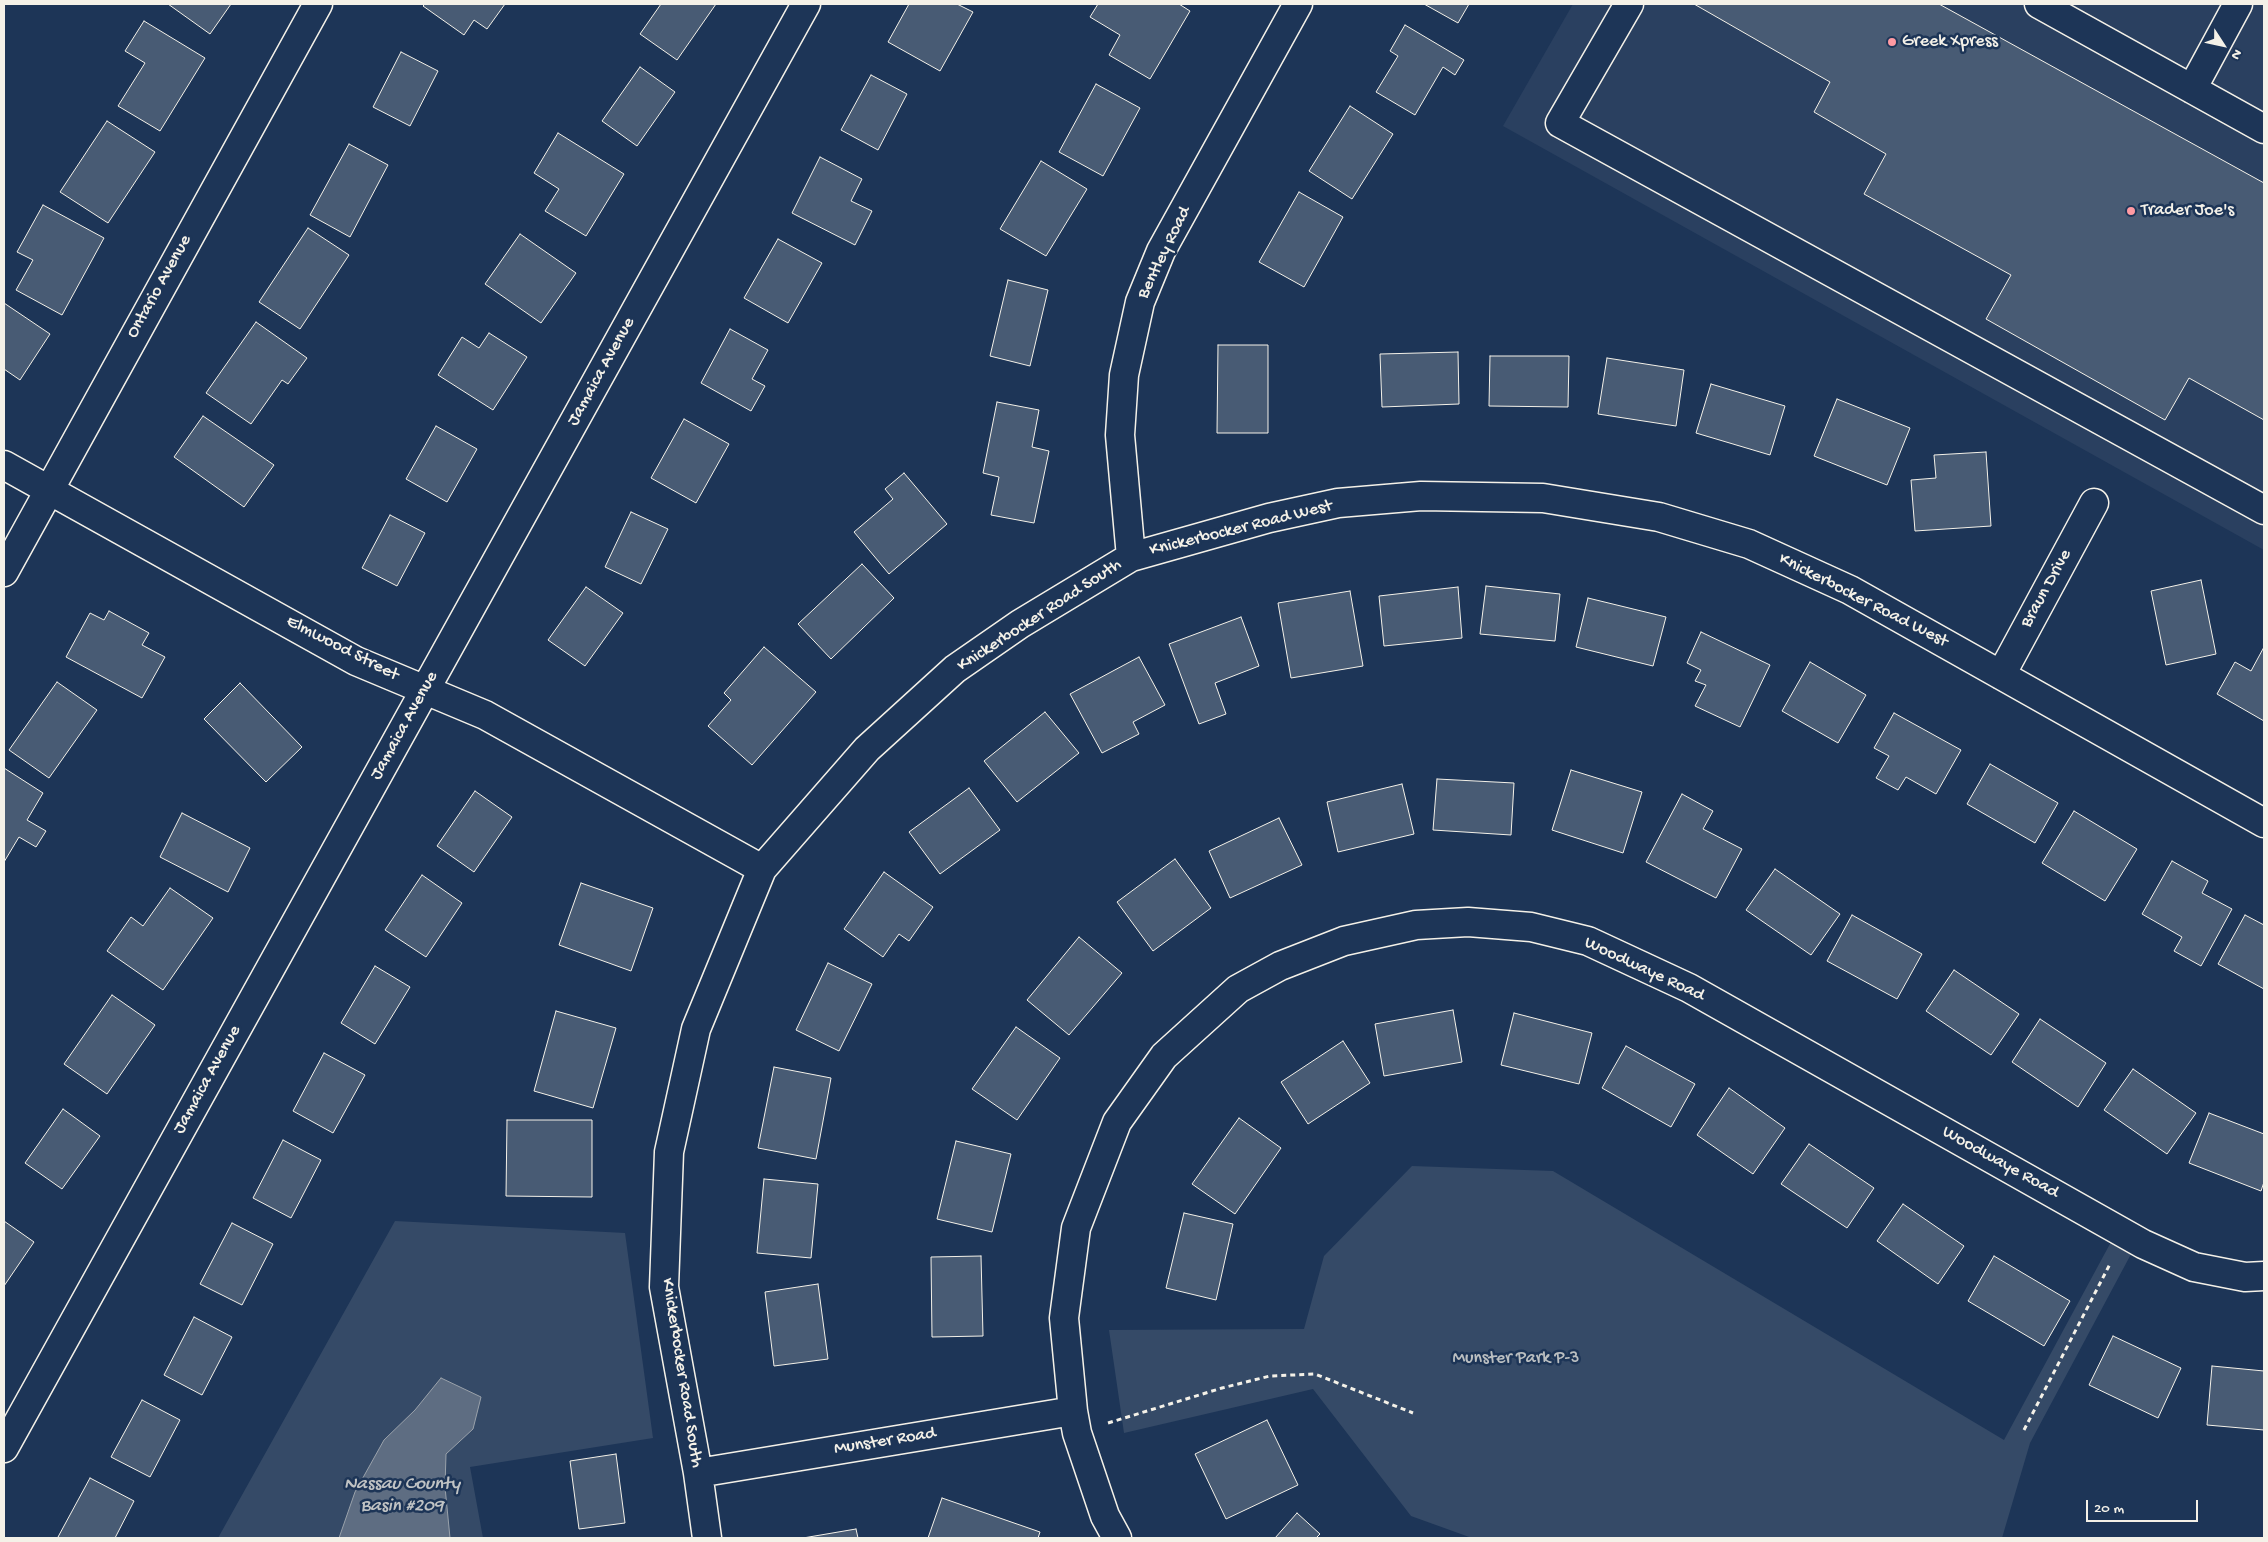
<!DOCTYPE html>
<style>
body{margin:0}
#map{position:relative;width:2268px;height:1542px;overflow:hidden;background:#1d3557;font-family:"Gochi Hand",sans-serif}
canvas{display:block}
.frame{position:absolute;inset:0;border:5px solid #f4f1e8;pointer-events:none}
.north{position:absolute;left:2198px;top:20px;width:50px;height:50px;-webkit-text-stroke:4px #1d3557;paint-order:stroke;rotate:125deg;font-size:14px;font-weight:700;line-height:20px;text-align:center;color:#f4f1e8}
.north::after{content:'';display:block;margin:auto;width:18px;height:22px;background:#f4f1e8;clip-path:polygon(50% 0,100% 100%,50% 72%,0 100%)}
.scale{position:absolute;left:2086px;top:1500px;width:112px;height:22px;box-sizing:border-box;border:2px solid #f4f1e8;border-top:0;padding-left:6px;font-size:15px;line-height:18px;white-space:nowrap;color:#f4f1e8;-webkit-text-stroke:4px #1d3557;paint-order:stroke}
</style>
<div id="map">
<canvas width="2268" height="1542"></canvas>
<div class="frame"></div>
<div class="north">N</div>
<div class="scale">20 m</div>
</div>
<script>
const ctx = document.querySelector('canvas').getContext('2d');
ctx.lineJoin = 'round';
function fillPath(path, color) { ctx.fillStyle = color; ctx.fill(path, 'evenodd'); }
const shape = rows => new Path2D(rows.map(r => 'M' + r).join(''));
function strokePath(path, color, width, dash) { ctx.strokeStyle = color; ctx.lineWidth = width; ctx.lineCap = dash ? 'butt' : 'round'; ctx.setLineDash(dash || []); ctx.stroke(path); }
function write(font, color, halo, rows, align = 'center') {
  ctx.font = font + ' "Gochi Hand",sans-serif'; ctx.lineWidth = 5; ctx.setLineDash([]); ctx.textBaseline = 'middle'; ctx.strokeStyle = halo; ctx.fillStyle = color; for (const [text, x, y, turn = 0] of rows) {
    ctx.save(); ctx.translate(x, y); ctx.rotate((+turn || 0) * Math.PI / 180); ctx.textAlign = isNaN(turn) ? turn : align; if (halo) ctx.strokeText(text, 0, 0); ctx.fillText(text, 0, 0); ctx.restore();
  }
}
fillPath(shape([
 [1573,4,2264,4,2264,550,1503,126]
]), '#2a4060');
fillPath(shape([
 [1412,1166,1553,1171,2004,1440,2118,1229,2138,1241,2030,1443,2002,1538,1472,1538,1411,1516,1313,1389,1124,1433,1109,1330,1304,1329,1324,1256],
 [395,1221,625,1233,653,1438,470,1467,483,1538,218,1538]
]), '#354a67');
const water = shape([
 [441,1378,481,1397,473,1429,446,1454,445,1487,450,1538,339,1538,355,1492,384,1440,415,1410,441,1378]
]);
fillPath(water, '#5e6d82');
strokePath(water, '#9aa2ab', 1);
const building = shape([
 [168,4,231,4,210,34,168,4],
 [425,4,505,4,487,29,474,20,464,35,423,6,425,4],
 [661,4,716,4,677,60,640,34,661,4],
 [909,4,957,4,973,12,940,71,888,42,909,4],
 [1098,4,1179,4,1190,11,1150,79,1109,55,1120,35,1090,17,1098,4],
 [1424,4,1469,4,1458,23,1424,4],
 [1694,4,1939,4,2264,183,2264,420,2189,378,2165,420,1986,319,2011,275,1864,194,1886,154,1814,112,1830,82,1694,4],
 [144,21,205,58,160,131,118,106,145,63,125,51,144,21],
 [1405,25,1464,60,1455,75,1443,67,1415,115,1376,92,1398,56,1390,51,1405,25],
 [401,52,438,71,410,126,373,107,401,52],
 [640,67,675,92,637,146,602,121,640,67],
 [871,75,907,94,878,150,841,130,871,75],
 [1096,84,1140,108,1103,176,1059,152,1096,84],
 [1350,106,1393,134,1352,199,1309,171,1350,106],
 [107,121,155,152,108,223,60,192,107,121],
 [558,133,624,174,586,236,545,211,559,189,534,173,558,133],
 [349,144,388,165,350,237,310,215,349,144],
 [820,157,862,179,851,201,872,211,855,245,792,213,820,157],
 [1041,161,1087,189,1046,256,1000,229,1041,161],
 [1299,192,1343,217,1304,287,1259,262,1299,192],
 [43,205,104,238,62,315,16,290,33,260,17,252,43,205],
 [308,228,349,255,300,329,259,302,308,228],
 [520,234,576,273,541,323,485,284,520,234],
 [778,239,822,263,788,323,744,298,778,239],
 [1008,280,1048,290,1030,366,990,356,1008,280],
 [4,303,50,334,20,380,4,369,4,303],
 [256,322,307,358,288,384,282,380,251,424,206,393,256,322],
 [730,329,768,350,752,379,765,386,751,411,701,383,730,329],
 [489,333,527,357,493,410,438,375,462,337,479,348,489,333],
 [1218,345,1268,345,1268,433,1217,433,1218,345],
 [1458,352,1459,404,1382,407,1380,354,1458,352],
 [1490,356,1569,356,1568,407,1489,406,1490,356],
 [1607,358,1684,370,1676,426,1598,414,1607,358],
 [1711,384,1785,406,1770,455,1696,433,1711,384],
 [1837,399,1910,428,1887,485,1814,456,1837,399],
 [997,402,1039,410,1032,447,1049,451,1034,523,991,515,999,477,983,473,997,402],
 [203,416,274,465,244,507,174,457,203,416],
 [684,419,729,444,696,503,651,478,684,419],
 [436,426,477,449,447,502,406,479,436,426],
 [1986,452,1991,526,1915,531,1911,480,1936,478,1934,455,1986,452],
 [904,473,947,524,889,574,854,532,893,499,885,489,904,473],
 [631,512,668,529,641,584,605,567,631,512],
 [390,515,425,533,397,586,362,568,390,515],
 [862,564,894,598,831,659,798,624,862,564],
 [2201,580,2216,654,2166,665,2151,591,2201,580],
 [1486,586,1560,594,1555,641,1480,634,1486,586],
 [586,587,623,613,585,666,548,640,586,587],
 [1458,587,1462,638,1384,646,1379,596,1458,587],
 [1350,591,1363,666,1291,678,1278,603,1350,591],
 [1588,598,1666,617,1653,666,1576,647,1588,598],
 [109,611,149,633,142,645,165,657,142,698,66,657,90,613,104,620,109,611],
 [1241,617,1259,666,1215,683,1226,714,1199,724,1169,644,1241,617],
 [1701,632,1770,665,1740,727,1695,706,1706,685,1695,681,1701,670,1687,663,1701,632],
 [764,647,816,692,752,765,708,726,731,700,724,693,764,647],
 [2264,647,2264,721,2217,694,2235,662,2251,671,2264,647],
 [1139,657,1165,705,1133,722,1139,734,1102,753,1070,694,1139,657],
 [1810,662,1866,695,1838,743,1782,711,1810,662],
 [57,682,97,710,49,778,9,750,57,682],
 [240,683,302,747,266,782,204,719,240,683],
 [1045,712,1079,753,1017,802,984,761,1045,712],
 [1894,713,1961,750,1936,794,1906,777,1898,790,1876,778,1889,756,1874,748,1894,713],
 [1990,764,2058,803,2035,843,1967,804,1990,764],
 [4,768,43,793,27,820,46,831,36,847,19,837,4,862,4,768],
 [1571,770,1642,792,1623,853,1552,830,1571,770],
 [1437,779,1514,783,1511,835,1433,830,1437,779],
 [1402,784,1414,834,1338,852,1327,802,1402,784],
 [969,788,1000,830,940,874,909,832,969,788],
 [475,791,512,817,474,872,437,846,475,791],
 [1682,794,1713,811,1703,829,1742,849,1716,898,1646,862,1682,794],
 [2074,811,2137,849,2105,901,2042,863,2074,811],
 [182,813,250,848,228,892,160,857,182,813],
 [1279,818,1302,865,1230,898,1209,851,1279,818],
 [1175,859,1211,908,1153,951,1117,902,1175,859],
 [2172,861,2208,881,2202,893,2232,909,2201,966,2174,951,2182,937,2142,914,2172,861],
 [1775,869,1840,914,1811,955,1746,910,1775,869],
 [884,872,933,907,909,941,899,934,883,957,844,929,884,872],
 [422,875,462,903,426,957,385,930,422,875],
 [581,883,653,908,631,971,559,945,581,883],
 [170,888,213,918,163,990,107,951,131,917,143,926,170,888],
 [1852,915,1922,954,1897,999,1827,961,1852,915],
 [2245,915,2264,925,2264,989,2218,964,2245,915],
 [1079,937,1122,973,1069,1035,1027,1000,1079,937],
 [828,963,872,984,839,1051,796,1030,828,963],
 [375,966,410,987,375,1044,341,1023,375,966],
 [1954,970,2019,1014,1991,1055,1926,1011,1954,970],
 [112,995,155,1025,107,1094,64,1064,112,995],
 [1453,1010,1462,1062,1384,1076,1375,1024,1453,1010],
 [556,1011,616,1028,593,1108,534,1091,556,1011],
 [1514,1013,1592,1033,1579,1084,1501,1065,1514,1013],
 [2040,1019,2106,1063,2078,1107,2012,1062,2040,1019],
 [1016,1027,1060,1058,1017,1120,972,1089,1016,1027],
 [1343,1041,1370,1083,1308,1124,1281,1082,1343,1041],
 [1626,1046,1695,1084,1671,1127,1602,1088,1626,1046],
 [324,1053,365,1075,333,1133,293,1111,324,1053],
 [774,1067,831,1078,816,1159,758,1148,774,1067],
 [2133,1069,2196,1113,2167,1154,2104,1110,2133,1069],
 [1729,1088,1785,1128,1753,1174,1697,1135,1729,1088],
 [63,1109,100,1136,62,1189,25,1163,63,1109],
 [2209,1113,2264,1134,2264,1182,2261,1191,2189,1163,2209,1113],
 [1239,1118,1281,1148,1235,1214,1192,1184,1239,1118],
 [507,1120,592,1120,592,1197,506,1196,507,1120],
 [283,1140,321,1160,291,1218,253,1198,283,1140],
 [956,1141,1011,1154,992,1232,937,1219,956,1141],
 [1809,1144,1874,1188,1847,1228,1781,1184,1809,1144],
 [764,1179,818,1184,811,1258,757,1253,764,1179],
 [1903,1204,1964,1246,1938,1284,1877,1241,1903,1204],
 [1184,1213,1233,1224,1216,1300,1166,1288,1184,1213],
 [4,1221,34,1242,4,1286,4,1221],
 [232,1223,273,1244,242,1305,200,1284,232,1223],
 [981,1256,983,1336,932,1337,931,1257,981,1256],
 [1994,1256,2070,1301,2044,1346,1968,1301,1994,1256],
 [818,1284,828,1359,774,1366,765,1292,818,1284],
 [194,1317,232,1337,202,1395,164,1375,194,1317],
 [2113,1336,2181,1368,2158,1418,2089,1385,2113,1336],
 [2212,1366,2264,1371,2264,1430,2207,1425,2212,1366],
 [142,1400,180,1420,150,1477,111,1457,142,1400],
 [1267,1420,1298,1485,1226,1519,1195,1454,1267,1420],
 [616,1454,625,1523,579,1529,570,1461,616,1454],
 [90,1478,134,1501,115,1538,61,1538,58,1537,90,1478],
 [942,1498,1040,1532,1038,1538,928,1538,942,1498],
 [1297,1513,1320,1534,1316,1538,1275,1538,1297,1513],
 [856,1529,858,1538,803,1538,856,1529]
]);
fillPath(building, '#485b74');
strokePath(building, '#f4f1e8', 1);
const minor = shape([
 [1629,4,1560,123,2264,510],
 [2039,4,2264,129],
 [2192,89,2238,4],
 [4,465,356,661,485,715,762,869],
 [1131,557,1120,435,1124,375,1140,302,1161,251,1298,4],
 [4,572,318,4],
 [2001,675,2094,503],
 [4,1448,806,4],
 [698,1473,1073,1411],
 [707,1538,698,1473,664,1287,669,1152,696,1029,762,869,867,749,955,669,1020,624,1131,557,1269,518,1338,503,1421,496,1543,498,1659,517,1749,544,1850,590,2264,823],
 [1117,1538,1105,1516,1077,1433,1073,1411,1064,1318,1076,1228,1117,1122,1164,1056,1238,989,1280,966,1344,941,1416,925,1468,922,1531,927,1588,941,1689,988,2143,1244,2194,1267,2245,1277,2264,1276]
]);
strokePath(minor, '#f4f1e8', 31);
strokePath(shape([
 [1108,1423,1222,1388,1270,1376,1315,1374,1413,1413],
 [2024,1430,2110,1264]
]), '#f4f1e8', 3, [5, 4]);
strokePath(minor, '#1d3557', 28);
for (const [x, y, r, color] of [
 [1892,42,5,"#ff9aa2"],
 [2131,211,5,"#ff9aa2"]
]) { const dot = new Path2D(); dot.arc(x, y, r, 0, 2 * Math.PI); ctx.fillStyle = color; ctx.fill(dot); strokePath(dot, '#1d3557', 2); }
write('18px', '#f4f1e8', '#1d3557', [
 ["Greek Xpress",1902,42],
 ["Trader Joe's",2141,211]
], 'left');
write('18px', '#f4f1e8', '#1d3557', [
 ["Bentley Road",1165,253,-64],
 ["Ontario Avenue",160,287,-61],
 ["Jamaica Avenue",602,372,-61],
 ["Knickerbocker Road West",1241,529,-14],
 ["Braun Drive",2047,589,-61],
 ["Knickerbocker Road West",1863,601,27],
 ["Knickerbocker Road South",1040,616,-33],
 ["Elmwood Street",342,649,27],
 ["Jamaica Avenue",405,726,-61],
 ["Woodwaye Road",1644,970,25],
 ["Jamaica Avenue",208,1080,-61],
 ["Woodwaye Road",2000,1163,29],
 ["Knickerbocker Road South",681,1373,81],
 ["Munster Road",885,1442,-9]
]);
write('18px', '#bbbfc1', '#1d3557', [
 ["Munster Park P-3",1516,1359]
]);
write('italic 19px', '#c0c3c4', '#1d3557', [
 ["Nassau County",402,1485],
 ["Basin #209",402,1507]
]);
</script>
